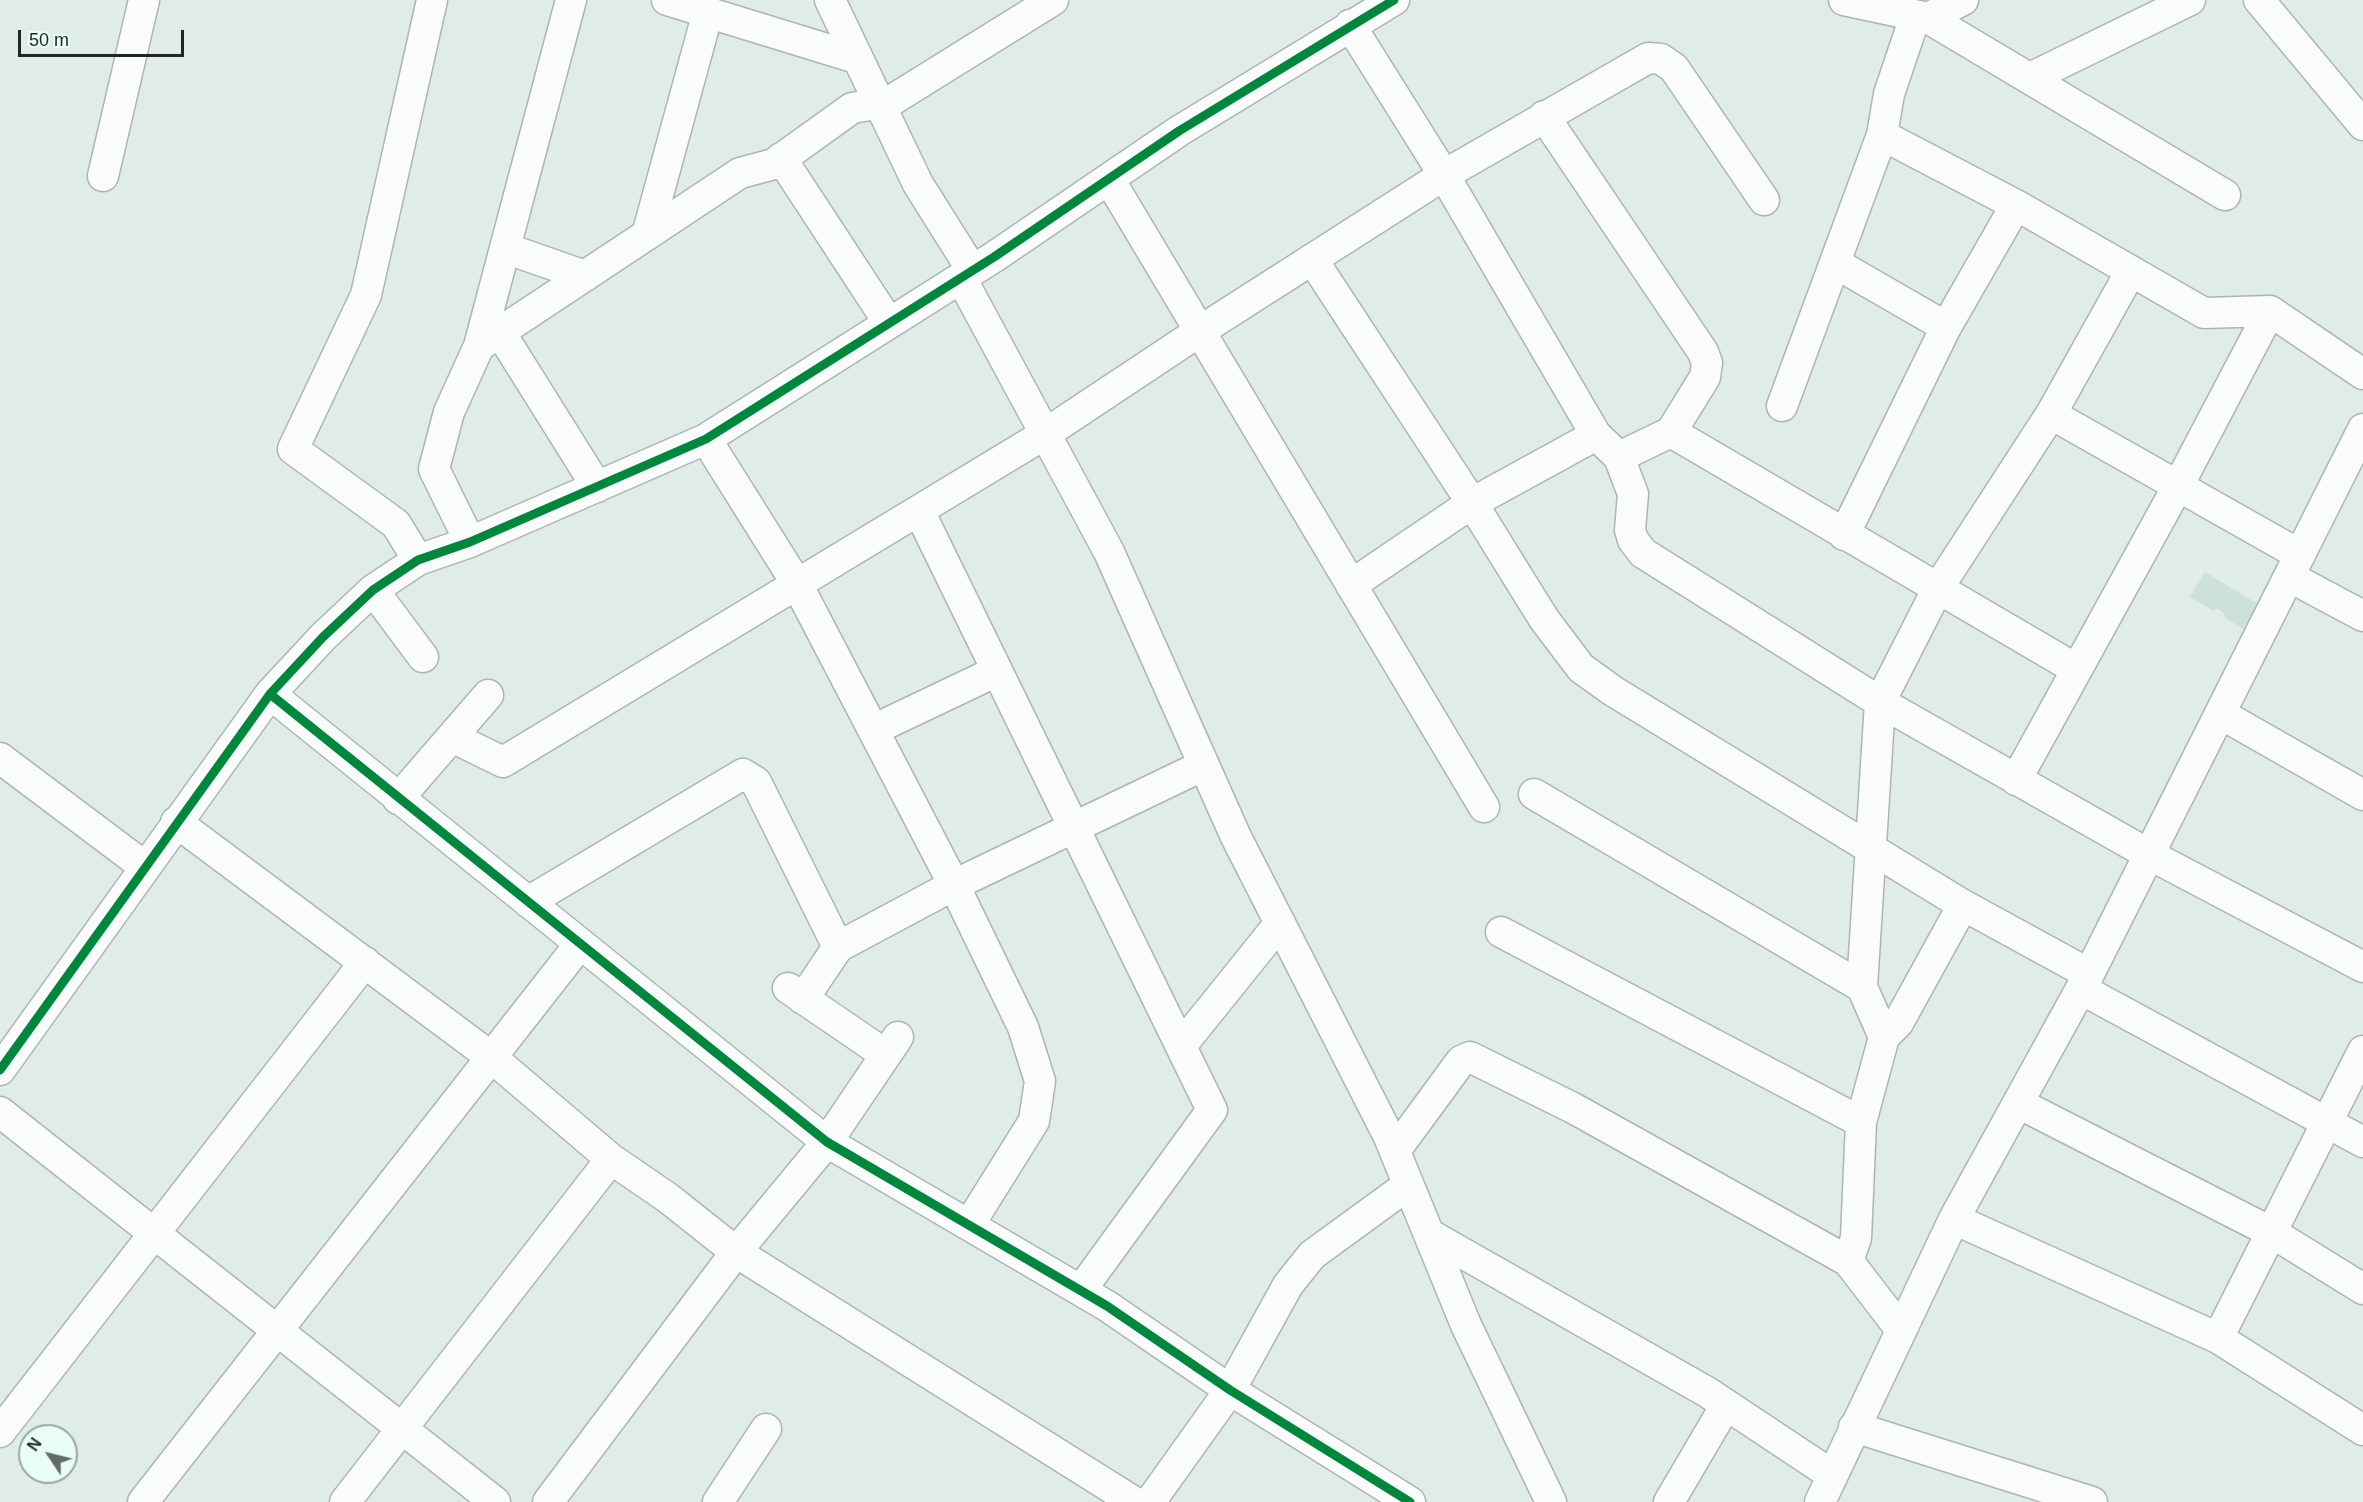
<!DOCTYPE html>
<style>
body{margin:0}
#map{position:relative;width:2363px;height:1502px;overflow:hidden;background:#e0ece8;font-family:Arial,sans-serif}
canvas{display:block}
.north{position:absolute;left:18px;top:1424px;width:60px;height:60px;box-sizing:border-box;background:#e9fdf7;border:2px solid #98a7a3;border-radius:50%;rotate:305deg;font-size:16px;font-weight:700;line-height:24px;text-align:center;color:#1f2624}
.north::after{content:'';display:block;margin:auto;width:21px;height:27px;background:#636b69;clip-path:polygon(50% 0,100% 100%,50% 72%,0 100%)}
.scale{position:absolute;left:18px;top:30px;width:166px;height:27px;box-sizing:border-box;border:3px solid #1f2624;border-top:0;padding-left:8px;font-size:18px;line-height:21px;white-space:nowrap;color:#1f2624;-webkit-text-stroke:4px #e9fdf7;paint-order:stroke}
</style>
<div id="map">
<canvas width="2363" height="1502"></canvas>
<div class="north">N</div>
<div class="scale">50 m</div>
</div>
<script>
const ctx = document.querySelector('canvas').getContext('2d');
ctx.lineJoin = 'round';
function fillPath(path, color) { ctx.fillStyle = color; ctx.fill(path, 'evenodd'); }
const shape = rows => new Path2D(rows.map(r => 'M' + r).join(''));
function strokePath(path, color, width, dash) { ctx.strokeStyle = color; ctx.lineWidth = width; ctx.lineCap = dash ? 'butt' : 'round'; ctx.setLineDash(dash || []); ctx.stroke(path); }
fillPath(shape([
 [2205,572,2258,604,2243,629,2224,617,2225,614,2216,608,2214,611,2190,597]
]), '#cde1db');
const minor = shape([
 [667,0,856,58],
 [830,0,918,184,972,270],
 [1844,0,1928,18,2225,195],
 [2259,0,2363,125],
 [1915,17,1889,94,1882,135,2016,205,2204,313,2270,311,2363,374],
 [1928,18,1963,0],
 [1350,25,1444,175,1596,435,1619,457],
 [2030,78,2190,0],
 [1544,116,1703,352,1707,363,1705,377,1671,432,1619,457,1633,494,1630,530,1633,540,1643,553,1880,702,2150,855,2363,967],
 [781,158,889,323],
 [103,176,144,0],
 [1109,179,1484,807],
 [647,235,708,12],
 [505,248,585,276],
 [1312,259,1472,503,1544,619,1581,668,1613,691,1963,905,2089,974],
 [1835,263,1946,327],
 [961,278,1109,552,1236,837,1389,1137,1466,1325,1551,1502],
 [500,332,597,487],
 [479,346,571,0],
 [1782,406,1882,135],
 [2051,414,2300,555],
 [1671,432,2076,669],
 [706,439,797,584,954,885,1023,1027,1040,1081,1034,1121,969,1225],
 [919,511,1212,1110,1081,1290],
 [1844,535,1946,327,2016,205],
 [470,542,434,469,449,412,479,346,740,173,774,164,852,108,889,102,1053,0],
 [418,560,396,524,293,449,366,295,432,0],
 [2290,577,2363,616],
 [1351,585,1472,503,1596,435],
 [373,590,423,657],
 [270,694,827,1142,1107,1306,1230,1390,1410,1502],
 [2221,714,2363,795],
 [873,730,997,671],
 [452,737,503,762,1045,434,1200,331,1444,175,1648,58,1661,59,1674,68,1764,200],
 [0,758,145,867],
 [2016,780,2178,486,2270,311],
 [1534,794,1862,987],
 [398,799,488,695],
 [176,822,491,1057,611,1159,668,1198,736,1252,1134,1502],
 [528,902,743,774,756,782,838,947],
 [1501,932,1861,1122],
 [788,988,886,1055],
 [2081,989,2363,1142],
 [803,999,838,947,954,885,1204,765],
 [1884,1037,1862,987,1880,702,1938,588,2051,414,2131,271],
 [1181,1046,1280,923],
 [0,1070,270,694,323,637,373,590,418,560,470,542,706,439,994,257,1179,131,1394,0],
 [2018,1103,2271,1232,2363,1289],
 [0,1112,495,1502],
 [1395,1151,1461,1061,1470,1057,1573,1108,1848,1261,1901,1330],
 [1954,1219,2218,1338,2363,1430],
 [1429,1234,1707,1392,1832,1475],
 [1848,1261,1856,1238,1861,1122,1884,1037,1898,1023,1963,905],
 [2218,1338,2363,1051],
 [1854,1427,2092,1502],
 [0,1432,365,962],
 [143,1502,580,944],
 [345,1502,611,1159],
 [548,1502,736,1252,827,1142,898,1037],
 [718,1502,766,1429],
 [1150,1502,1230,1390,1288,1285,1312,1255,1408,1185],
 [1669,1502,1726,1405],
 [1820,1502,1954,1219,2089,974,2363,429]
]);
strokePath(minor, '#acb5b2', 33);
strokePath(minor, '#fafcfc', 30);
strokePath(shape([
 [270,694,827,1142,1107,1306,1230,1390,1410,1502],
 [0,1070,270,694,323,637,373,590,418,560,470,542,706,439,994,257,1179,131,1394,0]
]), '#00873e', 9);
</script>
